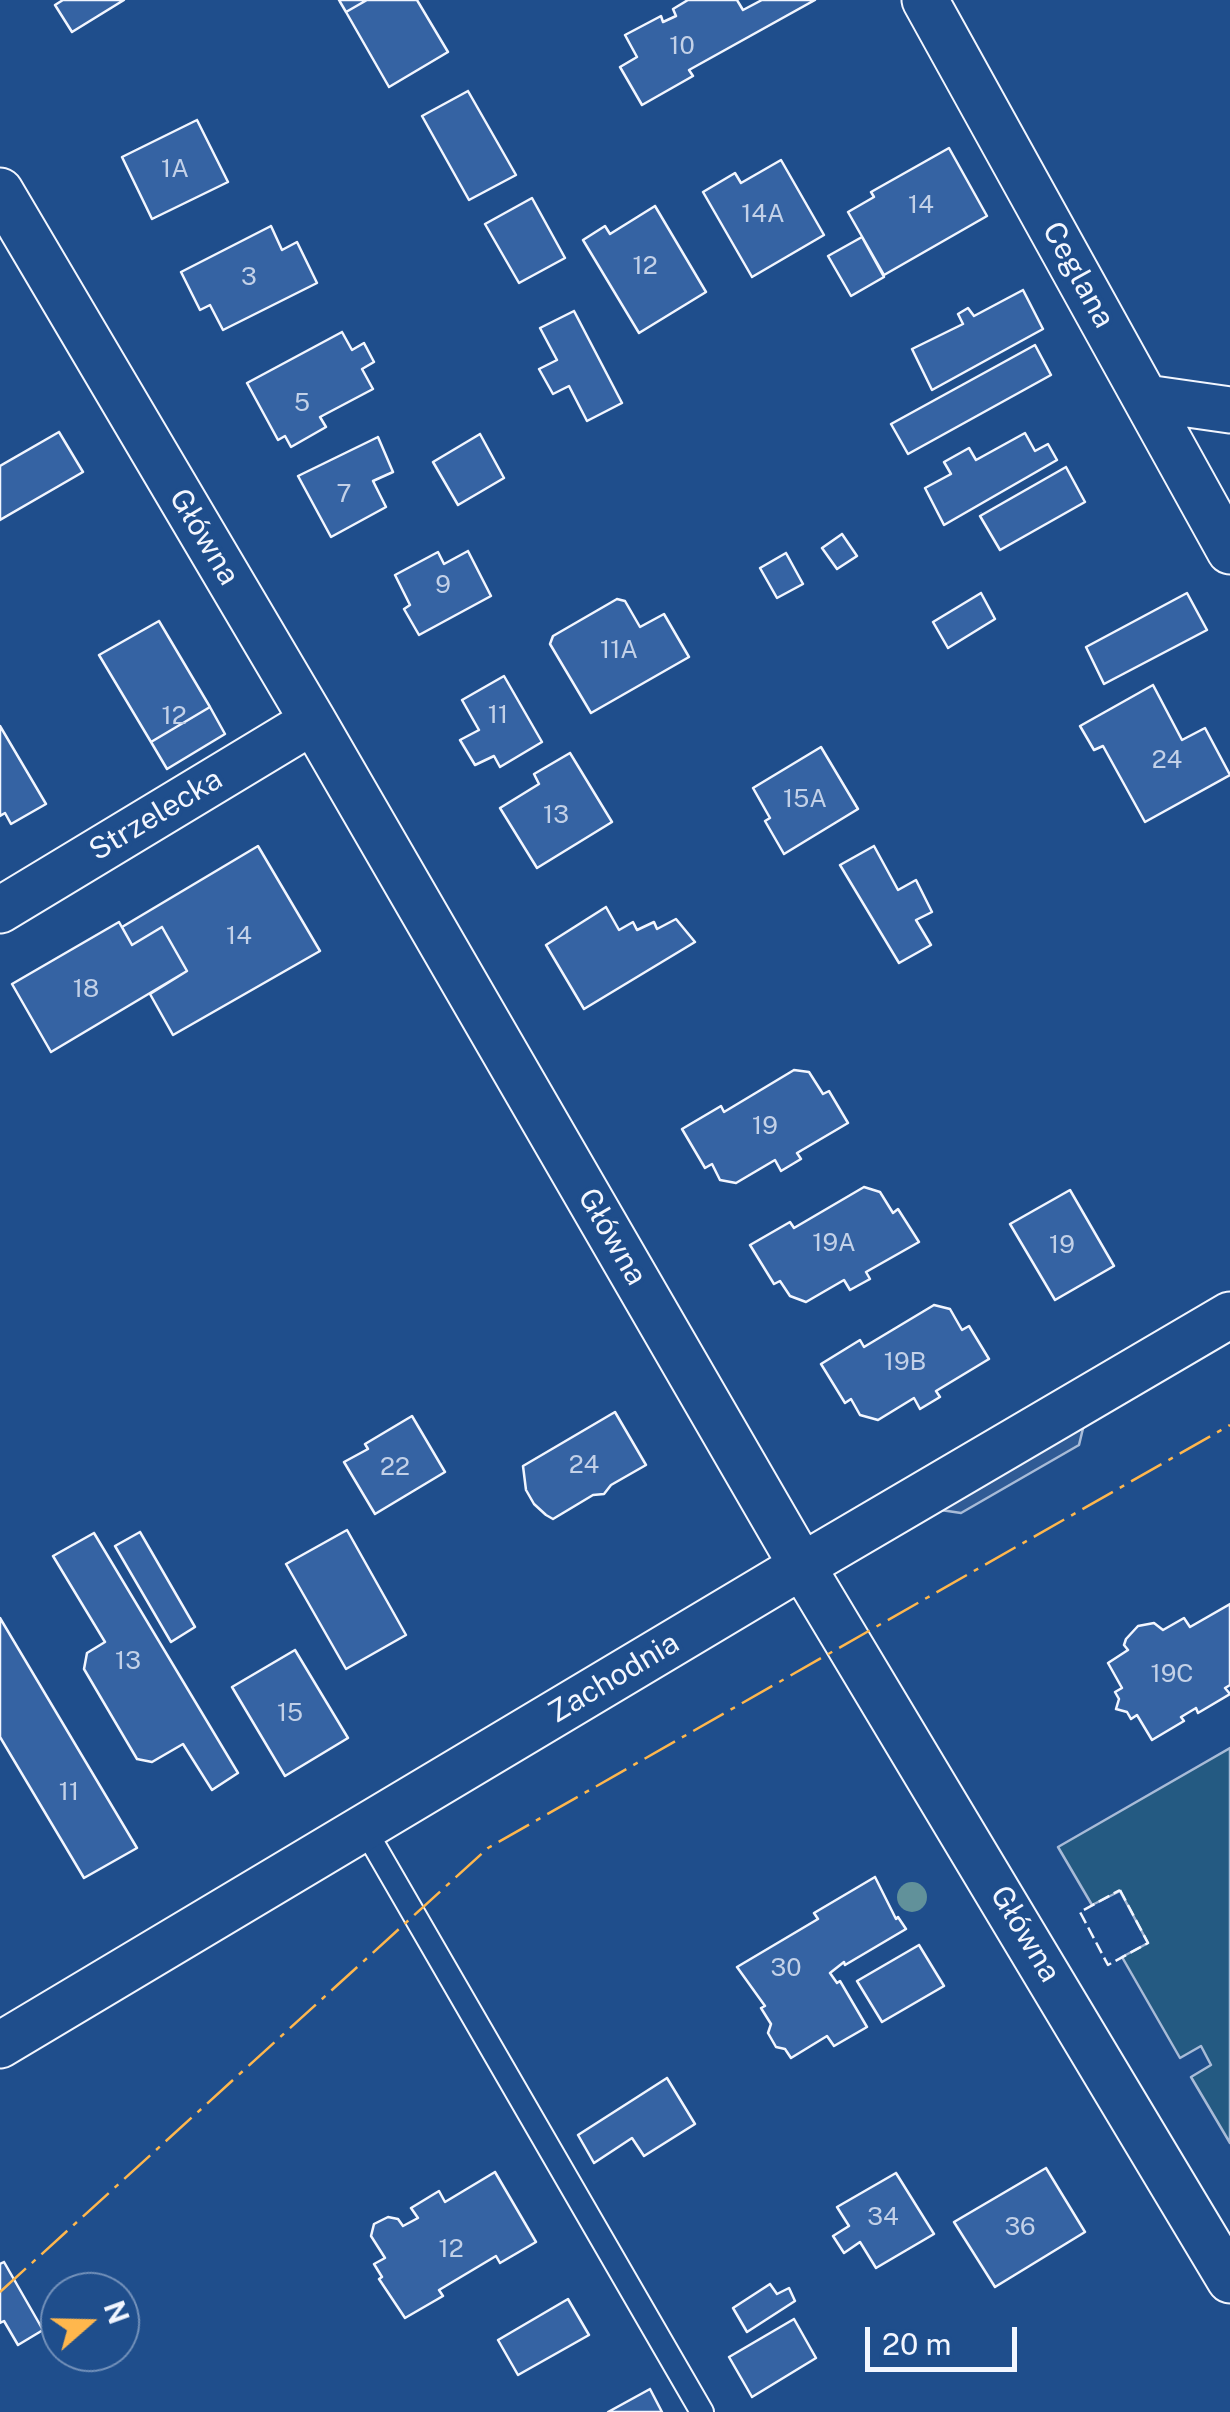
<!DOCTYPE html>
<meta charset="utf-8">
<style>
body{margin:0}
#map{position:relative;width:1230px;height:2412px;overflow:hidden;background:#1f4e8c;font-family:"Public Sans",sans-serif}
canvas{display:block}
.north{position:absolute;left:40px;top:2272px;width:100px;height:100px;box-sizing:border-box;background:#1f4e8c;border:2px solid #7391ba;border-radius:50%;rotate:70deg;font-size:28px;font-weight:700;line-height:40px;text-align:center;color:#f2f6ff}
.north::after{content:'';display:block;margin:auto;width:35px;height:45px;background:#ffb74d;clip-path:polygon(50% 0,100% 100%,50% 72%,0 100%)}
.scale{position:absolute;left:865px;top:2327px;width:152px;height:45px;box-sizing:border-box;border:5px solid #f2f6ff;border-top:0;padding-left:12px;font-size:30px;line-height:35px;white-space:nowrap;color:#f2f6ff;-webkit-text-stroke:8px #1f4e8c;paint-order:stroke}
</style>
<div id="map">
<canvas width="1230" height="2412"></canvas>
<div class="north">N</div>
<div class="scale">20 m</div>
</div>
<script>
const ctx = document.querySelector('canvas').getContext('2d');
ctx.lineJoin = 'round';
function fillPath(path, color) { ctx.fillStyle = color; ctx.fill(path, 'evenodd'); }
const shape = rows => new Path2D(rows.map(r => 'M' + r).join(''));
function strokePath(path, color, width, dash) { ctx.strokeStyle = color; ctx.lineWidth = width; ctx.lineCap = dash ? 'butt' : 'round'; ctx.setLineDash(dash || []); ctx.stroke(path); }
function write(font, color, halo, rows, align = 'center') {
  ctx.font = font + ' "Public Sans",sans-serif'; ctx.lineWidth = 8; ctx.setLineDash([]); ctx.textBaseline = 'middle'; ctx.strokeStyle = halo; ctx.fillStyle = color; for (const [text, x, y, turn = 0] of rows) {
    ctx.save(); ctx.translate(x, y); ctx.rotate((+turn || 0) * Math.PI / 180); ctx.textAlign = isNaN(turn) ? turn : align; if (halo) ctx.strokeText(text, 0, 0); ctx.fillText(text, 0, 0); ctx.restore();
  }
}
const green = shape([
 [1230,1748,1230,2143,1191,2077,1211,2065,1201,2046,1180,2058,1122,1957,1148,1943,1120,1891,1092,1905,1058,1847,1230,1748]
]);
fillPath(green, '#245a82');
strokePath(green, '#a8bbd7', 2.5);
const parking = shape([
 [1085,1420,1079,1445,961,1513,934,1509,1085,1420]
]);
fillPath(parking, '#305b95');
strokePath(parking, '#a8bbd7', 2.5);
const building = shape([
 [63,0,124,0,72,32,55,5,63,0],
 [339,0,367,0,346,12,339,0],
 [367,0,417,0,448,52,389,87,346,12,367,0],
 [688,0,737,0,743,10,762,0,815,0,689,70,693,76,642,105,620,67,637,57,625,35,661,16,663,22,676,16,673,9,688,0],
 [468,91,516,175,469,200,422,116,468,91],
 [197,120,228,182,152,219,122,157,197,120],
 [949,148,987,216,884,275,848,212,874,197,871,192,949,148],
 [781,160,824,235,752,277,703,192,735,173,741,183,781,160],
 [532,198,565,258,519,283,485,224,532,198],
 [655,206,706,292,639,333,583,240,605,226,610,234,655,206],
 [271,226,282,250,297,242,317,283,223,330,210,305,200,310,181,272,271,226],
 [862,237,884,277,851,296,828,256,862,237],
 [1023,290,1043,329,932,390,912,349,963,324,958,314,968,308,974,316,1023,290],
 [574,311,622,403,587,421,569,386,553,394,539,369,557,360,540,328,574,311],
 [342,332,352,350,364,343,374,362,362,369,373,389,320,417,326,427,291,447,285,436,278,440,247,383,342,332],
 [1035,345,1051,375,908,454,891,424,1035,345],
 [59,432,83,472,0,520,0,466,59,432],
 [1025,433,1035,451,1048,444,1057,460,944,525,925,488,951,474,944,462,969,448,976,460,1025,433],
 [480,434,504,478,458,505,433,462,480,434],
 [378,437,393,472,373,481,386,507,331,537,298,476,378,437],
 [1066,467,1085,502,1000,550,980,516,1066,467],
 [842,534,857,556,837,569,822,548,842,534],
 [468,551,491,596,419,635,404,609,410,605,395,575,438,552,444,564,468,551],
 [786,553,803,584,777,598,760,568,786,553],
 [981,593,995,619,948,648,933,622,981,593],
 [1187,593,1207,630,1104,684,1086,647,1187,593],
 [617,599,625,601,640,627,664,614,689,657,591,713,550,644,553,636,617,599],
 [159,621,210,707,151,742,99,655,159,621],
 [504,676,542,742,500,767,494,756,475,765,460,740,479,730,462,700,504,676],
 [1153,685,1182,740,1205,728,1230,775,1145,822,1103,746,1094,750,1080,726,1153,685],
 [210,707,225,734,167,769,151,742,210,707],
 [0,726,46,804,11,824,5,813,0,816,0,726],
 [821,747,858,809,784,854,765,821,770,818,753,788,821,747],
 [570,753,612,822,537,868,500,808,539,784,534,774,570,753],
 [258,846,320,951,173,1035,150,994,187,971,162,927,132,945,122,927,258,846],
 [874,846,898,890,916,880,932,912,916,920,931,945,899,963,840,865,874,846],
 [606,907,619,930,633,922,637,930,654,922,657,929,676,919,695,942,584,1009,546,945,606,907],
 [119,922,132,945,162,927,187,971,51,1052,12,984,119,922],
 [794,1070,809,1072,823,1094,829,1091,848,1123,797,1153,801,1159,781,1171,775,1160,736,1183,720,1180,712,1164,705,1168,682,1129,721,1106,724,1112,794,1070],
 [864,1187,880,1192,893,1213,898,1209,919,1242,866,1272,870,1279,850,1290,844,1280,806,1302,790,1296,780,1281,774,1284,750,1245,790,1222,794,1228,864,1187],
 [1070,1190,1114,1266,1055,1300,1010,1224,1070,1190],
 [934,1305,950,1309,962,1330,969,1326,989,1359,936,1391,940,1397,920,1409,914,1398,878,1420,860,1415,851,1399,845,1403,821,1364,860,1340,864,1347,934,1305],
 [615,1412,646,1465,611,1485,604,1494,593,1495,553,1519,546,1515,534,1504,526,1490,523,1466,615,1412],
 [412,1416,445,1472,375,1514,344,1462,368,1449,365,1444,412,1416],
 [347,1530,406,1635,346,1669,286,1564,347,1530],
 [140,1532,195,1627,171,1642,115,1546,140,1532],
 [94,1533,238,1773,212,1790,183,1744,152,1762,137,1759,84,1669,87,1653,105,1642,53,1556,94,1533],
 [1230,1604,1230,1685,1225,1688,1230,1694,1198,1713,1196,1708,1181,1717,1184,1721,1152,1740,1137,1715,1131,1719,1127,1712,1116,1709,1119,1699,1115,1692,1122,1688,1108,1663,1128,1650,1124,1645,1126,1639,1138,1626,1154,1623,1163,1630,1184,1618,1190,1627,1230,1604],
 [0,1618,137,1848,84,1878,0,1737,0,1618],
 [295,1650,348,1738,285,1776,232,1687,295,1650],
 [875,1877,896,1919,898,1917,906,1929,845,1965,844,1962,830,1973,837,1983,840,1981,867,2027,834,2046,827,2036,791,2058,785,2049,776,2047,768,2033,771,2024,761,2008,765,2006,737,1967,818,1919,814,1913,875,1877],
 [919,1945,944,1986,882,2022,857,1981,919,1945],
 [667,2078,695,2124,644,2156,632,2138,594,2163,578,2135,667,2078],
 [1046,2168,1085,2232,995,2287,954,2222,1046,2168],
 [495,2172,536,2242,500,2263,496,2256,439,2290,443,2296,405,2318,379,2279,382,2277,374,2264,385,2258,371,2236,374,2224,388,2217,398,2219,403,2226,418,2218,411,2208,439,2191,445,2202,495,2172],
 [896,2173,934,2234,876,2268,860,2242,844,2253,833,2236,849,2226,837,2207,896,2173],
 [4,2262,43,2330,18,2345,4,2321,0,2323,0,2264,4,2262],
 [770,2284,777,2294,789,2288,795,2301,747,2332,733,2308,770,2284],
 [568,2299,589,2335,518,2375,498,2340,568,2299],
 [794,2319,816,2358,752,2397,729,2357,794,2319],
 [650,2389,662,2412,608,2412,650,2389]
]);
fillPath(building, '#3563a3');
strokePath(building, '#f2f6ff', 2.5);
const lane = shape([
 [364,1828,702,2412]
]);
const street = shape([
 [925,0,1230,551],
 [0,191,313,721,802,1566,1230,2280],
 [1146,398,1230,410],
 [0,910,313,721],
 [0,2045,802,1566,1230,1315]
]);
strokePath(lane, '#f2f6ff', 26);
strokePath(street, '#f2f6ff', 49);
strokePath(lane, '#1f4e8c', 22);
strokePath(street, '#1f4e8c', 45);
strokePath(shape([
 [1120,1890,1148,1943,1108,1965,1080,1912,1120,1890]
]), '#f2f6ff', 2.5, [12, 5]);
strokePath(shape([
 [0,2292,488,1848,1230,1425]
]), '#ffb74d', 2.5, [35, 8, 5, 8]);
ctx.fillStyle = '#61919a';
for (const [x, y] of [
 [912,1897]
]) { ctx.beginPath(); ctx.arc(x, y, 15, 0, 2 * Math.PI); ctx.fill(); }
write('25px', '#c3d1e8', null, [
 ["10",682,46],
 ["1A",175,169],
 ["14",921,205],
 ["14A",763,214],
 ["12",645,266],
 ["3",249,277],
 ["5",302,403],
 ["7",344,494],
 ["9",443,585],
 ["11A",619,650],
 ["11",498,715],
 ["12",174,716],
 ["24",1167,760],
 ["15A",805,799],
 ["13",556,815],
 ["14",239,936],
 ["18",86,989],
 ["19",765,1126],
 ["19A",834,1243],
 ["19",1062,1245],
 ["19B",905,1362],
 ["24",584,1465],
 ["22",395,1467],
 ["13",128,1661],
 ["19C",1172,1674],
 ["15",290,1713],
 ["11",69,1792],
 ["30",786,1968],
 ["34",883,2217],
 ["36",1020,2227],
 ["12",451,2249]
]);
write('30px', '#f2f6ff', '#1f4e8c', [
 ["Ceglana",1078,275,61],
 ["Główna",204,537,59],
 ["Strzelecka",156,815,-31],
 ["Główna",612,1237,60],
 ["Zachodnia",614,1678,-31],
 ["Główna",1025,1934,59]
]);
</script>
